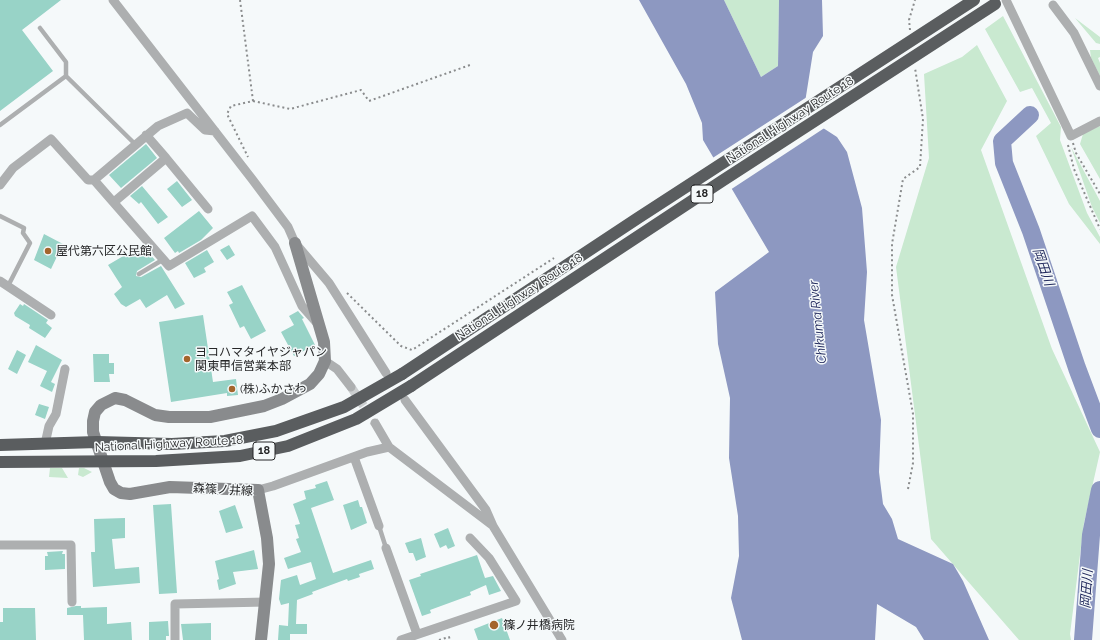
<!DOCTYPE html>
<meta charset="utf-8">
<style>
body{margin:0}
canvas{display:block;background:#f5f9fa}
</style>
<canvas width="1100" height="640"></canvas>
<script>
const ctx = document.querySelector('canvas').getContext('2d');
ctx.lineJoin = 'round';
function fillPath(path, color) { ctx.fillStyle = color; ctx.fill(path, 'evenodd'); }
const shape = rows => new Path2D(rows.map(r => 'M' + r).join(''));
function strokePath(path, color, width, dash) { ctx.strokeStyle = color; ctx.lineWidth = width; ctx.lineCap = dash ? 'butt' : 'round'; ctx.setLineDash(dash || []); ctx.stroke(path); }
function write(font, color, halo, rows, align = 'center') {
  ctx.font = font + ' Raleway,"Noto Sans JP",sans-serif'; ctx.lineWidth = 3; ctx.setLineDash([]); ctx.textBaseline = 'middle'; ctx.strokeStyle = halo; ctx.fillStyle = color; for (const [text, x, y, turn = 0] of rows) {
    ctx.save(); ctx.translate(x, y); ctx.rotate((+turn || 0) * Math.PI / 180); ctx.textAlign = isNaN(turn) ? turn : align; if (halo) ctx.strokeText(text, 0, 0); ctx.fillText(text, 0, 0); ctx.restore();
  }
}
fillPath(shape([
 [724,0,779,0,778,66,761,77],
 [1003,16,1061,127,1060,140,1087,213,1100,237,1100,244,1069,204,1036,136,1051,123,1032,88,1020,92,985,29],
 [1075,18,1100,37,1100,44,1096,43],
 [977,45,1007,101,981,150,1052,349,1100,452,1084,523,1070,634,1071,640,1019,640,931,539,896,267,929,158,924,74,962,57],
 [1090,50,1100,50,1100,57,1098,58,1100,63,1100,76,1091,58],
 [1100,126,1100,179,1080,144,1083,134],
 [1071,147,1100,201,1100,223,1092,207],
 [50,468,62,468,68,478,49,477],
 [79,468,84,468,92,472,83,477,78,475]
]), '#c9e9d0');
fillPath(shape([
 [639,0,724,0,761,77,778,66,779,0,822,0,823,36,813,52,803,115,837,137,847,152,862,208,867,272,864,320,881,420,879,472,883,504,892,519,898,539,953,564,963,581,989,640,924,640,916,627,877,604,875,640,742,640,731,598,739,556,738,516,729,458,730,398,718,344,715,292,769,252,703,140,702,123,686,84]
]), '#8d98c1');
fillPath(shape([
 [807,97,805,114,826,127,730,190,711,159]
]), '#f5f9fa');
strokePath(shape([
 [1030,115,1002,141,1004,163,1031,231,1077,368,1100,429],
 [1083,640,1091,535,1100,490]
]), '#8d98c1', 18);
fillPath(shape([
 [0,0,61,0,22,30,53,71,0,111],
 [146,144,157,158,121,188,109,175],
 [177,181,192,200,182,207,167,189],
 [142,186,168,217,158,224,141,202,139,204,130,196],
 [199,211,213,228,201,240,179,253,178,251,175,253,164,238],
 [44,234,63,244,51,269,34,260],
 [142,245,155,260,137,271,136,276,141,277,161,266,185,304,175,309,167,295,146,308,140,299,126,307,121,304,114,294,122,287,108,265],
 [229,245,235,255,227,260,220,250],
 [207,250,214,262,204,268,206,272,194,278,185,263],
 [242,285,266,331,251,339,244,326,240,328,229,305,233,303,227,292],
 [20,304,23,306,24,304,48,320,46,323,52,328,45,338,29,328,30,325,15,316,14,313],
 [298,311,304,318,302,319,315,345,294,356,281,332,294,325,289,316],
 [203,315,213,382,236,379,238,395,227,396,227,393,171,402,159,322],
 [36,345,62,360,51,382,55,384,52,392,40,386,47,371,28,362],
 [17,350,26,355,17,374,8,369],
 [93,354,109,354,109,363,114,363,114,374,109,374,110,382,94,382],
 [39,404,49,407,45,419,35,415],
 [327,481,334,500,311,508,333,573,371,560,374,569,359,574,360,577,348,581,347,579,312,592,313,594,297,600,296,624,307,624,307,634,290,634,290,640,278,640,279,625,288,626,289,603,281,605,279,599,281,580,297,575,300,585,316,579,311,562,288,569,284,558,301,552,296,539,299,538,295,525,300,524,293,504,306,499,304,491,316,488,315,485],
 [358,500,360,507,362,507,367,523,351,530,343,505],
 [171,504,177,593,159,594,153,505],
 [235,505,243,528,226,533,219,511],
 [125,518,125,538,112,539,115,569,139,567,140,583,93,587,91,552,95,552,94,519],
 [448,528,455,546,448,549,446,545,440,548,434,534],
 [421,538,426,557,416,561,413,553,409,553,405,543],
 [254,550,258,569,233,572,236,584,219,590,217,580,219,579,215,561],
 [63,551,62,554,65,554,65,569,45,570,45,556,48,556,47,552],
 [477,555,485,578,493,576,501,591,489,595,486,585,470,592,471,595,430,610,431,613,422,616,409,580,421,576,420,574],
 [76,606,81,606,81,608,107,607,107,624,131,622,132,640,84,640,83,615,67,615,67,608],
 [3,608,35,608,36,640,0,640,0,622,3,622],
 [502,618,510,640,478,640,474,629],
 [168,621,169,636,166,636,166,640,149,640,149,622],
 [211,623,211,640,183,640,181,624]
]), '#98d3c7');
strokePath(shape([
 [351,387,375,423]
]), '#cccfd0', 9, [9, 4.5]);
strokePath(shape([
 [240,0,253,101,231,106,227,114,248,157],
 [910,30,909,20,915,0],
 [253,101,290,109,361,90,369,101,470,65],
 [1073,143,1076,153,1100,194],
 [1068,145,1074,169,1100,229],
 [347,293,401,346,412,350,554,258],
 [908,489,913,463,913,414,892,295,892,244,903,179,920,167,923,119,915,68],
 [439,640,449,637,450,640]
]), '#8a8c8d', 2, [2, 3]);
strokePath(shape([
 [40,28,66,62,66,76],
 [0,125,66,76,135,144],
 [0,216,24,228,23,233,30,243,8,286],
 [139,274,164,259],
 [379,526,386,548]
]), '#adafb0', 4.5);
strokePath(shape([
 [113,0,252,179,288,227,295,243,329,283,386,373],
 [1006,0,1071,136,1100,121],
 [1053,5,1074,33,1100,86],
 [146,135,166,158],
 [94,180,169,266,252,216,275,247,302,306,317,323],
 [0,185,13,168,51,139,88,180,94,180,158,126,187,113,205,130,215,131],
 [114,202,166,158,208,209],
 [0,281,51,315],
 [325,361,337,369,351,387],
 [405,400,486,510,493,526,562,640],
 [375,423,389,447,492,525],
 [45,444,49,426,56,414,65,369],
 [354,457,379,526],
 [258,490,273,486,367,452,389,447],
 [0,545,71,545,72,602],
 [386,548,417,634],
 [175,640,175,604,266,602],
 [401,640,516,601,489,558,470,538]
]), '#adafb0', 9);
strokePath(shape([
 [261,640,269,564,267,538,258,490,170,487,130,494,121,493,114,489,110,482,93,432,93,421,95,412,101,405,115,398,125,400,155,415,169,417,210,417,264,406,282,399,310,384,319,374,325,361,324,342,295,243]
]), '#898b8d', 12);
strokePath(shape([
 [0,445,97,442,172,444,225,441,276,431,344,407,402,374],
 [0,462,156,461,240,456,288,446,356,419,411,386]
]), '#5a5d5f', 12);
strokePath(shape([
 [402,374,638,218,974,0],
 [411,386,722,181,995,4]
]), '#5a5d5f', 12);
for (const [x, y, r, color] of [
 [48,251,4,"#a4652c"],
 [187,359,4,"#a4652c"],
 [232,389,4,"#a4652c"],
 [494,625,5,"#a4652c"]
]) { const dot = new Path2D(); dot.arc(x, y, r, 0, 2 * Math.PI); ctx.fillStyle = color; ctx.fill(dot); strokePath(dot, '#f5f9fa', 1.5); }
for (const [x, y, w] of [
 [702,194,22],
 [264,451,22]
]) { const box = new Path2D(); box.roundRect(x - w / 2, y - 9, w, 18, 3); ctx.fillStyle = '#f5f9fa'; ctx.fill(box); strokePath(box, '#262728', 1); }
write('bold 11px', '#262728', null, [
 ["18",702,194],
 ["18",264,451]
]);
write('12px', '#262728', '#f5f9fa', [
 ["National Highway Route 18",790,120,-33],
 ["National Highway Route 18",519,297,-33],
 ["National Highway Route 18",169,444,-3],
 ["森篠ノ井線",223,490,3]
]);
write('12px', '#262728', '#f5f9fa', [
 ["屋代第六区公民館",56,251],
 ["ヨコハマタイヤジャパン",195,352],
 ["関東甲信営業本部",195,366],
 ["(株)ふかさわ",240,389],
 ["篠ノ井橋病院",503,625]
], 'left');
write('italic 13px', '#222a5d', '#f5f9fa', [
 ["岡田川",1043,267,71],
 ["Chikuma River",818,322,-96],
 ["岡田川",1087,589,-86]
]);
</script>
